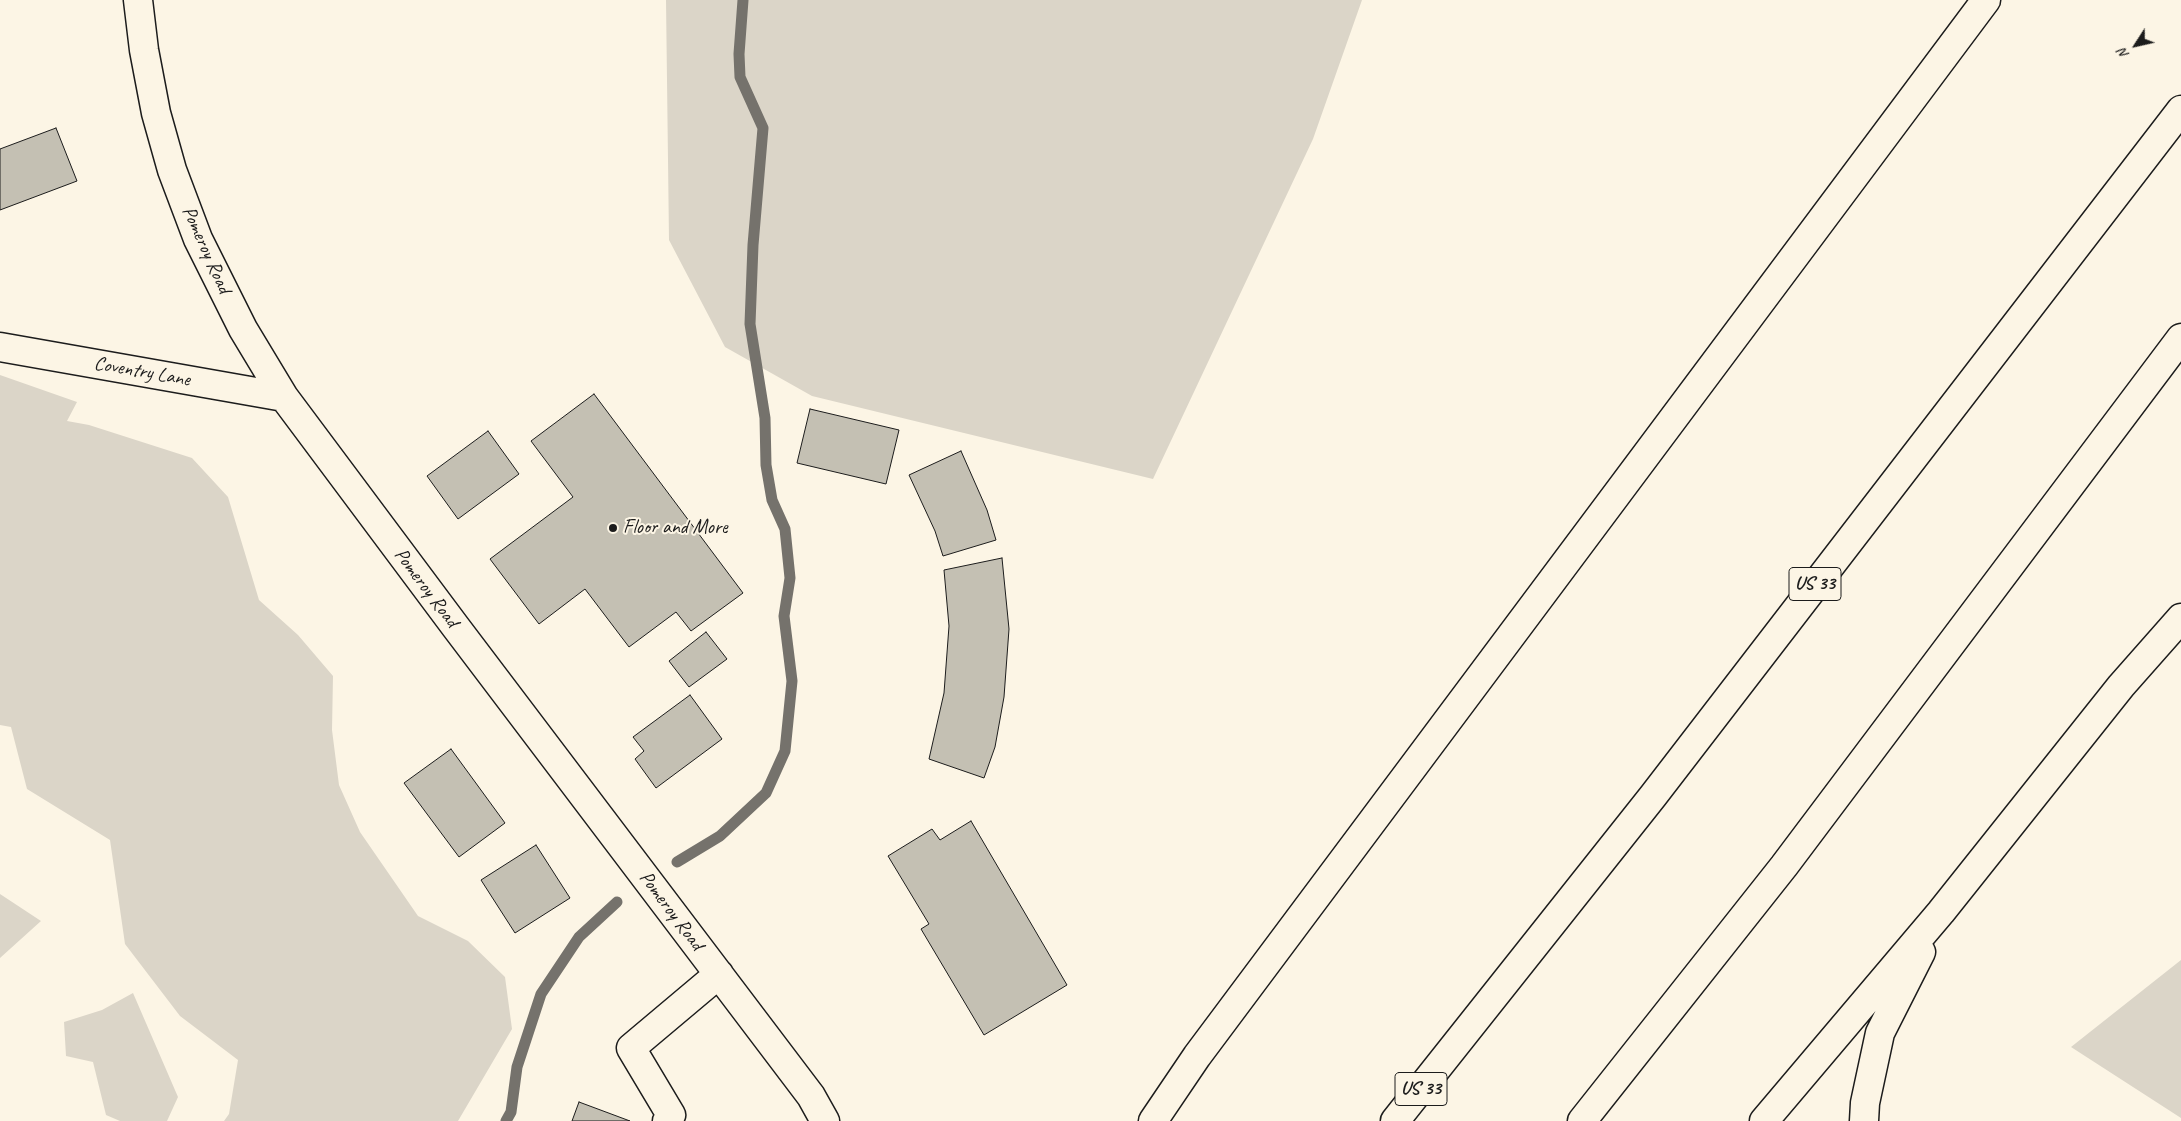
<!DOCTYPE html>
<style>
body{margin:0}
#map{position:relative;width:2181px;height:1121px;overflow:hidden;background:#fcf5e5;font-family:Caveat,sans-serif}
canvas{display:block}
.north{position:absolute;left:2111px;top:20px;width:50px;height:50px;-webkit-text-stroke:4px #fcf5e5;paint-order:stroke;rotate:235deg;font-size:14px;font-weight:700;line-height:20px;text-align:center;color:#1c1c1c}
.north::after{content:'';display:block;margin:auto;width:18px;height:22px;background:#1c1c1c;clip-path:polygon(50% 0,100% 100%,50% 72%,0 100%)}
</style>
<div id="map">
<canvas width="2181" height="1121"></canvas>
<div class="north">N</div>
</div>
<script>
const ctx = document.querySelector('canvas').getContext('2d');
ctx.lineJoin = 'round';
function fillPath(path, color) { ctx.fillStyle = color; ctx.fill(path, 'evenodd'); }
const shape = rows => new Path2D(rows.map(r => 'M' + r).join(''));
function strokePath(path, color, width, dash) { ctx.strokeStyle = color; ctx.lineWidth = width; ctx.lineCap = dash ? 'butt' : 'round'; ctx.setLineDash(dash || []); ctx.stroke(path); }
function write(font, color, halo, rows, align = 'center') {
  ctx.font = font + ' Caveat,sans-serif'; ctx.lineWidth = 4; ctx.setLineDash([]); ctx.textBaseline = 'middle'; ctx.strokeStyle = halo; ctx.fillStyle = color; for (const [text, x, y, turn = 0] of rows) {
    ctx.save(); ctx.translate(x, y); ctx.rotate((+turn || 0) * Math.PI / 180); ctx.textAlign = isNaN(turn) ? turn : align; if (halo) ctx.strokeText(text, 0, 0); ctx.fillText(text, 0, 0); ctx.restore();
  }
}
fillPath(shape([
 [666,0,1362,0,1313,139,1153,479,812,396,725,347,669,240],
 [0,375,77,402,67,421,89,425,192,458,228,497,259,600,298,635,333,676,332,730,339,785,360,832,418,916,468,941,505,977,512,1029,458,1121,224,1121,229,1114,238,1060,180,1016,125,944,110,840,27,789,11,727,0,725],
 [0,894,41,921,0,958],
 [2181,960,2181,1118,2071,1047],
 [133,993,178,1097,167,1121,120,1121,106,1115,93,1062,66,1056,64,1022,102,1010]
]), '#dbd5c8');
strokePath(shape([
 [677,862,720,836,766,793,785,751,792,681,784,616,790,578,785,529,772,500,766,465,765,418,750,324,753,245,763,128,740,77,739,54,743,0],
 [506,1121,511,1112,517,1067,541,994,579,937,617,902]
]), '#75726c', 11);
const building = shape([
 [56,128,77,181,0,210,0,149,56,128],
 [594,394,743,593,691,631,676,612,629,647,585,589,539,624,490,559,573,497,531,441,594,394],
 [810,409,899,430,886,484,797,463,810,409],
 [488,431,519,474,458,519,427,476,488,431],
 [961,451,987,510,996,540,943,556,935,531,909,475,961,451],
 [1002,558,1009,629,1004,697,995,747,984,778,929,759,944,693,949,626,944,570,1002,558],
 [706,632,727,659,689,687,669,661,706,632],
 [690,695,722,739,656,788,635,759,644,751,633,737,690,695],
 [451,749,505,823,459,857,404,783,451,749],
 [971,821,1067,985,984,1035,921,929,929,924,888,856,932,829,940,840,971,821],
 [536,845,570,898,515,933,481,880,536,845],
 [579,1102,630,1121,572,1121,579,1102]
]);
fillPath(building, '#c4c0b3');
strokePath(building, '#1c1c1c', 1);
const minor = shape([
 [138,0,144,50,156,113,172,170,198,239,243,329,284,397,455,626,811,1096,825,1121],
 [0,347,284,397],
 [667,1121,671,1115,631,1048,719,974]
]);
const highway = shape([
 [1153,1121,1197,1056,1986,0],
 [1395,1121,1653,796,2181,110],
 [1582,1121,1784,866,2181,338],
 [1764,1121,1941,912,2121,686,2181,618],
 [1864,1121,1865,1103,1880,1033,1921,952]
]);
strokePath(minor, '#1c1c1c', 31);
strokePath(highway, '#1c1c1c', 31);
strokePath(minor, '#fcf5e5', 28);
strokePath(highway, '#fcf5e5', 28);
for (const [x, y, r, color] of [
 [613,528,5,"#1c1c1c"]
]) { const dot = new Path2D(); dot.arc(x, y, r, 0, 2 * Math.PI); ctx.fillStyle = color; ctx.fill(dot); strokePath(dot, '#fcf5e5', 2); }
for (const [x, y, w] of [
 [1815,584,52],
 [1421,1089,52]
]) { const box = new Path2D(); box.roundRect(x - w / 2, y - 16.5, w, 33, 4); ctx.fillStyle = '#fcf5e5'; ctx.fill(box); strokePath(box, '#1c1c1c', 1); }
write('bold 19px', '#1c1c1c', null, [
 ["US 33",1815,584],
 ["US 33",1421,1089]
]);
write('20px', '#1c1c1c', '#fcf5e5', [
 ["Pomeroy Road",206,250,66],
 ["Coventry Lane",142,372,10],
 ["Pomeroy Road",426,588,53],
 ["Pomeroy Road",671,911,53]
]);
write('20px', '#1c1c1c', '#fcf5e5', [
 ["Floor and More",623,528]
], 'left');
</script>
